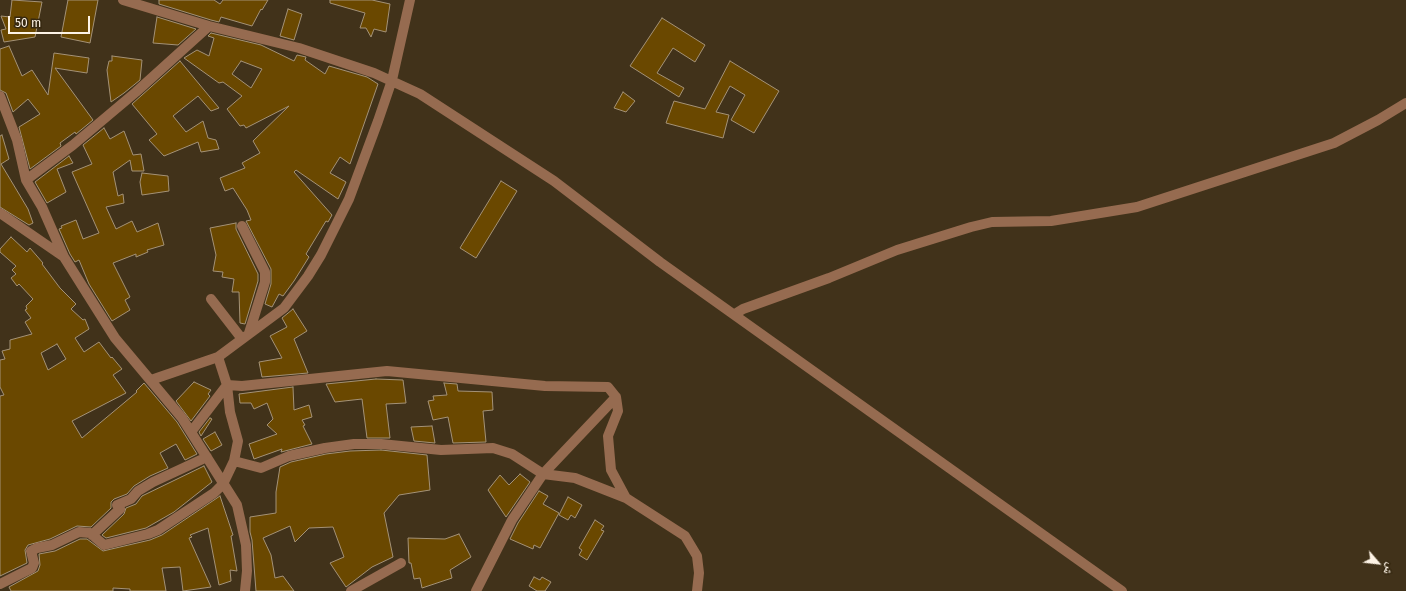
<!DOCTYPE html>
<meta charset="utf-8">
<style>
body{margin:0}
#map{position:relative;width:1406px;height:591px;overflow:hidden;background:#41321a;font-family:"Fira Sans","Noto Naskh Arabic",sans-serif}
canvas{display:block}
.north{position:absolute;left:1358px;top:543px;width:40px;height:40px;-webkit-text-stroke:3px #362810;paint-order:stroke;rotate:118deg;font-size:11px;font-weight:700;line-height:16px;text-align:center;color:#fdf3e5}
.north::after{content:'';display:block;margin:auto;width:14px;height:18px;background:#fdf3e5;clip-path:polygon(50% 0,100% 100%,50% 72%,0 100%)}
.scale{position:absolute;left:8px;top:16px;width:82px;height:18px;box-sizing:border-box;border:2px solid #fdf3e5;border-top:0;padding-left:5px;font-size:12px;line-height:14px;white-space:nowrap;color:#fdf3e5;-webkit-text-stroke:3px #362810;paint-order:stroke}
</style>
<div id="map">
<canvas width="1406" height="591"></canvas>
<div class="north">ش</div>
<div class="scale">50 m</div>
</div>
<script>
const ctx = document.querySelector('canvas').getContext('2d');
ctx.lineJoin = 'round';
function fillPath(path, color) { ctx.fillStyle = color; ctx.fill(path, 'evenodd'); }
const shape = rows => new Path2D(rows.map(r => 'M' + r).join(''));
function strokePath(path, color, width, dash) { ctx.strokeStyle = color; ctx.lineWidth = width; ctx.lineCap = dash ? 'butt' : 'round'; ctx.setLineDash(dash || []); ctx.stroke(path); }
const building = shape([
 [12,0,42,2,35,37,4,42,1,30,6,29,1,16,10,17,12,0],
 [68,0,98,0,90,43,61,37,68,0],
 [159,0,214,0,220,4,223,0,268,0,262,10,261,9,252,26,221,17,219,22,211,20,159,4,159,0],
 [330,0,372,0,390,4,386,32,374,29,371,37,366,28,360,28,365,13,330,3,330,0],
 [288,9,302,14,294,40,280,36,288,9],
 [157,17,196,29,178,45,153,43,157,17],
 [662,18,705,45,695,62,673,48,657,73,684,88,679,97,630,66,662,18],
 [211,33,261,45,294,61,297,55,306,57,305,60,325,74,329,66,367,77,378,84,350,164,340,157,330,173,346,182,338,199,296,170,294,172,332,215,328,222,326,221,306,254,309,257,294,281,283,296,279,294,272,307,265,304,271,284,271,269,246,221,251,220,247,210,233,188,225,191,220,178,245,168,242,163,260,153,253,141,289,106,246,128,244,125,240,126,227,109,242,96,223,82,219,83,184,58,197,50,209,56,214,38,208,36,211,33],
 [241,61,262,69,251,88,232,74,241,61],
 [9,46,22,76,32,70,48,95,54,53,89,58,87,73,55,68,93,120,76,134,75,132,60,143,61,146,30,169,19,127,40,114,28,99,13,112,6,93,0,90,0,49,9,46],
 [112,56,142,60,140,80,124,93,111,102,107,70,109,61,112,61,112,56],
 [180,61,219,108,211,111,198,96,173,116,186,132,203,121,208,138,216,140,219,149,201,152,198,142,164,156,149,140,157,134,132,104,180,61],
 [730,61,779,91,754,133,731,120,745,95,730,86,716,112,729,115,723,138,666,123,674,101,705,109,730,61],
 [623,92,635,101,626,112,614,108,623,92],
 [104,128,110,139,124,131,133,155,141,154,144,171,132,171,130,160,113,172,118,196,123,194,124,203,106,207,116,229,132,221,137,232,158,223,164,245,147,250,148,252,136,257,136,254,113,263,130,297,125,300,130,310,112,321,89,284,79,260,75,262,70,254,59,229,62,228,61,226,76,220,83,239,99,233,72,172,92,164,83,145,104,128],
 [2,135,9,159,1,164,28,209,33,223,29,225,0,207,0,136,2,135],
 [69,156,73,163,57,169,66,192,47,203,35,182,69,156],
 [142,173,168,176,169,191,142,195,140,182,142,173],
 [501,181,517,191,476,258,460,248,501,181],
 [236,223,236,229,258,274,258,281,245,324,240,323,239,292,232,292,234,279,222,277,223,272,213,271,216,255,210,228,236,223],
 [11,237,27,252,30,248,43,263,42,264,60,288,76,304,71,309,83,320,85,319,89,329,75,338,84,352,99,342,111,358,112,357,122,369,113,375,126,393,72,421,82,438,137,392,136,391,144,383,177,422,197,454,185,460,176,444,160,453,168,468,150,476,134,486,127,494,114,499,111,502,111,508,91,527,77,526,50,539,28,545,25,550,27,563,0,576,0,396,4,395,0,387,0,360,5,359,2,351,10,349,10,340,32,334,25,322,31,318,25,310,27,309,26,306,33,299,19,284,17,286,11,278,16,274,12,270,16,266,0,252,0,249,11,237],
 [57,344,66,359,48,370,41,353,57,344],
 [293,309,307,331,294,339,308,373,262,377,259,362,282,358,270,336,287,327,282,318,293,309],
 [376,379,403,380,406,403,386,404,390,438,367,438,362,399,335,402,326,384,376,379],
 [194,382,211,390,208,394,210,396,191,421,176,401,194,382],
 [444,383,457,384,458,391,492,392,493,410,483,411,486,442,453,443,448,417,433,420,428,401,434,400,433,396,447,395,444,383],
 [293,387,294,410,309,405,312,417,302,420,305,425,303,426,312,444,281,452,282,449,254,459,249,444,277,434,267,425,273,419,267,403,254,409,251,403,240,403,239,394,293,387],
 [210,418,212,419,201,436,199,432,210,418],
 [432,426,435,443,414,441,411,427,432,426],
 [215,432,222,445,211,451,203,439,215,432],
 [381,450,427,455,430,490,399,495,384,513,393,557,372,567,346,587,330,563,344,557,333,527,309,528,295,542,290,526,263,538,271,555,275,578,283,576,294,591,256,591,252,540,250,532,250,517,276,513,276,492,280,467,291,462,326,454,350,451,381,450],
 [204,466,212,482,174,512,146,528,106,538,102,535,124,514,126,508,136,504,142,496,204,466],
 [520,474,530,482,506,517,488,490,500,475,509,485,520,474],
 [539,491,548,496,543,504,559,513,540,548,534,545,533,549,510,539,518,523,539,491],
 [220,496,233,535,231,536,237,571,230,570,231,581,219,585,208,528,190,535,192,537,189,538,211,587,183,591,180,567,162,568,166,591,130,591,130,589,113,588,113,591,11,591,9,587,38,571,40,565,39,554,55,551,80,539,87,539,103,551,150,540,162,535,220,496],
 [568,497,582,505,575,518,571,515,568,520,559,515,568,497],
 [595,520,604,526,601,530,604,531,587,560,579,555,582,550,579,548,595,520],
 [459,534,471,557,450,570,452,578,422,588,420,578,414,579,411,563,409,563,408,538,445,539,459,534],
 [534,577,540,580,542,577,551,582,545,591,537,591,529,586,534,577]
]);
fillPath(building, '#6a4800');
strokePath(building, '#a49277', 1);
strokePath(shape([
 [123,0,209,26,299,48,374,73,420,94,554,181,660,262,1122,591],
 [0,96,17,140,26,180,42,207,64,257,115,338,182,418,237,505,246,545,247,571,245,591],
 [26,180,73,145,136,92,209,26],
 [0,213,64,257],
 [242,226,265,272,265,282,249,333],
 [211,299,242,339],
 [735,314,743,309,829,278,897,250,971,227,992,222,1051,221,1137,207,1334,143,1378,120,1406,103],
 [151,380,218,357,284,308,308,276,321,255,349,199,378,121,392,80,410,0],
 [191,432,227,385,242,386,387,371,545,386,608,387,616,397,618,411,608,436,611,470,626,498,685,536,697,556,699,573,697,591],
 [234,461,261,468,289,456,325,448,354,444,381,444,441,450,493,448,512,454,543,474,575,478,626,498],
 [92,535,120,509,117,505,131,499,138,491,153,482,207,457],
 [0,584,32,568,34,563,31,551,37,548,52,545,79,532,90,533,104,545,148,534,158,530,214,493,223,484,234,461,238,441,230,412,227,385,218,357],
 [351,591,401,563],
 [476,591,512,520,543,474,616,397]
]), '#966b50', 10);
</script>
